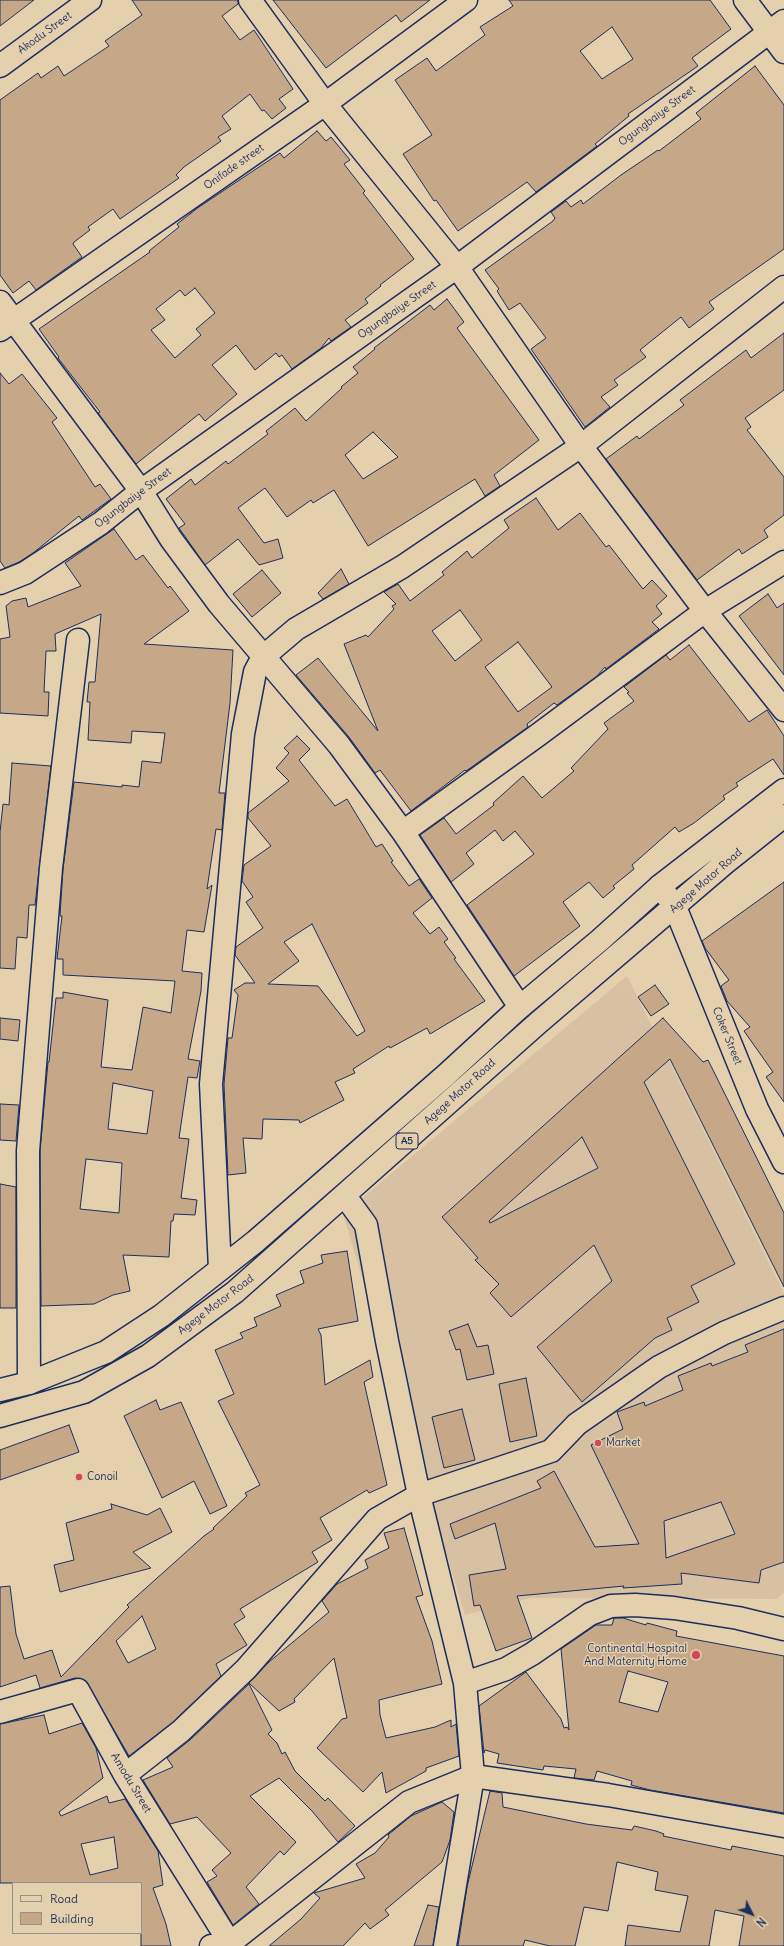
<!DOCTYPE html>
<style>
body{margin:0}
#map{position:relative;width:784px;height:1946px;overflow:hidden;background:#e5d0ae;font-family:Delius,sans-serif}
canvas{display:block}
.legend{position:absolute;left:12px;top:1882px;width:130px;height:52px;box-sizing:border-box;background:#e5d0ae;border:1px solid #94908e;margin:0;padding:5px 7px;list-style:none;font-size:12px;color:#1b2f5e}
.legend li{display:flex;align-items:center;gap:8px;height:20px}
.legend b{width:20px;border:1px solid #94908e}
.north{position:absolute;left:732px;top:1894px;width:40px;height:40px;-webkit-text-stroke:3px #e5d0ae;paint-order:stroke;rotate:132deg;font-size:11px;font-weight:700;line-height:16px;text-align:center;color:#1b2f5e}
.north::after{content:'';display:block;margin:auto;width:14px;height:18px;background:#1b2f5e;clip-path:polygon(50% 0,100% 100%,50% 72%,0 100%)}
</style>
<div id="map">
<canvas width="784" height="1946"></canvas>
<ul class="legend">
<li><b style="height:5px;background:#e5d0ae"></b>Road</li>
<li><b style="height:11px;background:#c6a888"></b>Building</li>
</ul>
<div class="north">N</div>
</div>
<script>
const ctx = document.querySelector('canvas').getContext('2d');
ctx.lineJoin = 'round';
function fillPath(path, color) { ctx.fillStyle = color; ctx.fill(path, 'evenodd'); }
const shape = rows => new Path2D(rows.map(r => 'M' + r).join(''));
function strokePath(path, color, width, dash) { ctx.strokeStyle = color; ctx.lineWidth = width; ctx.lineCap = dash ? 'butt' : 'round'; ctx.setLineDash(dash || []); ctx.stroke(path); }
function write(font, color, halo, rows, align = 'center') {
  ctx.font = font + ' Delius,sans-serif'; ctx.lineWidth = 3; ctx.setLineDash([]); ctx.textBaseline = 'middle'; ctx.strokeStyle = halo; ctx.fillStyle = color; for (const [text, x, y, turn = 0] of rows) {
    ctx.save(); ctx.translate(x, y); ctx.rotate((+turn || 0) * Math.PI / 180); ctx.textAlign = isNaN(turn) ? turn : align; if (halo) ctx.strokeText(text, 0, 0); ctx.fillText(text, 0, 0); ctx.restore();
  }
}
fillPath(shape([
 [627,976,784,1293,784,1592,777,1599,530,1598,465,1615,343,1214]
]), '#d8c1a2');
const building = shape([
 [0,0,34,0,0,26,0,0],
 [132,0,238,0,238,4,222,16,240,40,254,30,293,89,279,99,286,108,272,119,264,110,262,111,250,94,222,116,231,129,218,137,221,141,184,167,176,175,179,178,120,219,113,209,88,227,90,230,74,242,73,244,82,257,36,290,29,281,13,293,0,275,0,100,38,73,41,78,58,66,64,76,109,46,105,41,142,15,132,0],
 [273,0,430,0,401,22,396,15,326,68,273,0],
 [509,0,710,0,731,29,692,58,698,66,628,114,629,116,595,144,597,146,536,192,527,182,458,231,436,200,434,201,403,154,432,135,395,80,427,58,436,71,485,35,480,27,513,6,509,0],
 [612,27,633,59,602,79,580,51,612,27],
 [755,66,784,105,784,249,709,302,714,309,689,328,681,317,640,350,646,357,614,380,618,385,601,397,610,407,585,427,531,349,546,338,520,303,509,310,497,291,499,289,485,270,553,221,555,218,551,212,566,201,571,207,581,200,583,204,621,175,658,150,659,151,701,119,696,113,755,66],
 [317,131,326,141,331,137,350,160,344,164,365,191,363,193,414,259,380,285,381,286,365,299,368,303,345,320,351,327,331,341,329,338,321,348,292,369,282,355,279,357,276,353,255,370,236,345,212,365,237,394,205,421,199,414,136,464,98,413,100,412,58,358,59,357,39,329,150,252,149,251,179,227,177,224,199,207,280,153,284,158,317,131],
 [195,288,215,313,196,329,201,335,175,358,151,330,165,320,156,309,180,290,185,296,195,288],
 [447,299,464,322,457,328,539,440,494,475,500,486,485,496,475,479,368,546,334,490,313,503,311,500,287,517,265,488,238,508,264,543,278,539,283,558,259,565,238,539,205,565,179,528,185,524,166,499,191,479,195,485,226,461,228,464,268,434,266,431,295,408,306,421,342,388,341,387,358,373,353,367,375,349,374,348,430,305,434,310,447,299],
 [373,432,398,457,363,479,345,455,373,432],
 [784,333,784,390,745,418,751,427,747,430,784,477,784,515,764,530,768,537,742,554,739,549,697,580,606,459,637,436,639,439,684,405,680,400,746,350,751,358,784,333],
 [0,373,9,384,22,374,57,418,52,422,95,487,100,484,111,499,82,520,79,516,33,553,19,562,5,568,0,561,0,373],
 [536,498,558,530,580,513,606,547,609,545,643,589,652,580,667,596,656,606,662,614,652,622,659,629,606,669,605,667,596,677,557,705,554,703,527,724,528,727,466,771,465,770,411,811,380,770,375,773,349,737,296,675,318,658,378,731,344,644,366,635,368,637,394,609,392,606,396,604,384,592,398,584,410,601,444,575,442,572,467,551,472,558,509,528,504,520,536,498],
 [460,610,482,640,455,661,432,631,460,610],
 [518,642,552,687,518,712,485,667,518,642],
 [114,529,136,560,143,555,168,588,170,586,189,611,144,644,233,650,230,703,219,793,225,793,222,830,216,829,207,889,212,885,204,932,187,930,182,971,202,973,201,991,188,1059,200,1061,197,1078,188,1077,179,1138,189,1139,181,1198,197,1200,195,1215,174,1214,173,1221,171,1221,169,1257,123,1255,130,1291,113,1295,94,1304,41,1306,40,1151,48,1062,49,1062,56,998,63,998,63,992,108,1000,101,1067,132,1070,143,1007,171,1013,175,981,63,975,63,959,57,959,62,916,60,916,63,869,74,782,122,787,122,785,139,787,142,761,161,763,165,733,132,731,131,743,88,740,90,702,87,702,89,682,95,682,101,614,55,634,56,651,46,651,44,692,49,692,48,716,0,713,0,639,10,637,6,606,12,601,26,598,28,607,81,586,65,563,114,529],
 [113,1083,153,1091,147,1134,108,1129,113,1083],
 [86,1159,122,1163,119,1213,80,1209,86,1159],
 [341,569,349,584,323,599,318,593,341,569],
 [262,570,281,593,252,617,233,594,262,570],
 [768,594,777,608,784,603,784,675,739,616,768,594],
 [689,645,749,722,767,710,784,736,784,775,773,759,736,783,738,786,723,796,725,799,694,823,679,832,675,827,632,865,634,869,613,886,615,888,603,898,589,882,563,902,580,926,514,976,467,905,534,854,515,831,503,841,495,830,466,853,474,864,451,882,420,835,444,818,456,834,494,805,493,803,523,776,542,798,574,771,571,768,608,729,604,723,634,701,627,693,629,692,624,687,666,655,670,660,689,645],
 [297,736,310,749,299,760,335,806,347,799,376,847,382,844,393,861,391,862,409,886,419,879,432,898,413,913,430,934,439,927,448,939,444,942,456,958,454,959,485,1001,430,1034,427,1028,390,1048,389,1046,353,1069,355,1073,335,1082,344,1100,300,1123,299,1120,263,1119,262,1139,243,1138,246,1173,228,1175,224,1084,228,1038,232,1038,238,995,234,990,245,983,255,983,235,955,236,947,263,928,246,902,253,897,242,881,244,865,271,846,248,818,248,813,289,781,276,768,289,753,284,748,297,736],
 [312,924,365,1031,357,1036,318,986,268,984,299,961,284,942,312,924],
 [12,763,51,766,35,905,29,905,27,938,17,937,15,969,0,968,0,832,3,804,9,805,12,763],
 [784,882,784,1102,766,1077,773,1072,744,1031,750,1027,727,1001,721,986,729,980,705,948,702,941,784,882],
 [655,985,669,1004,651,1016,638,997,655,985],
 [0,1018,20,1020,18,1041,0,1039,0,1018],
 [663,1018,703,1062,708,1060,784,1213,784,1287,670,1059,644,1082,735,1264,691,1286,699,1302,667,1318,672,1330,655,1338,582,1402,537,1347,612,1281,594,1245,511,1317,490,1293,499,1284,475,1260,478,1258,442,1217,663,1018],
 [582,1137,598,1168,490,1223,489,1221,582,1137],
 [0,1104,19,1105,16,1141,0,1140,0,1104],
 [0,1184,16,1187,16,1308,0,1308,0,1184],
 [347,1251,358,1321,318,1329,321,1335,325,1385,370,1360,373,1377,364,1382,387,1485,369,1493,367,1490,320,1518,332,1540,312,1552,318,1562,240,1609,245,1617,234,1624,247,1645,216,1664,221,1676,173,1722,129,1756,85,1680,75,1678,40,1688,36,1675,0,1687,0,1587,10,1586,16,1634,24,1659,52,1650,61,1677,129,1607,127,1605,204,1536,214,1529,213,1528,247,1496,245,1493,260,1485,218,1401,234,1394,215,1350,243,1338,240,1333,257,1326,254,1318,281,1306,276,1295,304,1283,300,1271,323,1263,321,1255,347,1251],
 [142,1616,156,1649,128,1663,116,1641,142,1616],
 [468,1324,477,1347,488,1345,494,1374,467,1380,460,1349,456,1350,449,1331,468,1324],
 [784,1329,784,1562,761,1570,759,1583,681,1573,682,1584,623,1588,624,1586,517,1596,532,1638,496,1651,480,1605,474,1606,469,1575,506,1569,495,1523,455,1539,450,1524,541,1488,537,1481,554,1471,595,1547,639,1544,591,1445,623,1429,617,1412,644,1402,645,1406,683,1390,678,1376,711,1363,712,1366,748,1352,745,1345,784,1329],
 [721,1502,735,1534,666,1558,664,1521,721,1502],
 [526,1378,537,1436,510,1442,499,1384,526,1378],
 [156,1400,160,1410,181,1402,227,1506,210,1514,194,1481,162,1498,124,1416,156,1400],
 [462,1409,475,1460,444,1468,432,1417,462,1409],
 [69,1425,79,1452,0,1480,0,1450,69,1425],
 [111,1504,147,1515,160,1508,172,1532,133,1552,151,1568,60,1592,54,1565,74,1560,66,1523,112,1509,111,1504],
 [404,1528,423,1595,416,1597,432,1641,442,1684,379,1700,380,1715,386,1738,435,1727,451,1720,451,1727,456,1724,459,1756,426,1768,426,1771,386,1793,382,1772,363,1792,317,1748,342,1719,347,1718,334,1658,294,1699,295,1702,279,1711,249,1683,269,1662,329,1612,322,1601,337,1584,368,1568,365,1560,389,1548,384,1533,404,1528],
 [614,1618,623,1618,646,1625,647,1623,677,1631,676,1636,784,1656,784,1813,650,1790,631,1785,632,1781,597,1771,594,1780,574,1778,576,1769,544,1766,543,1770,497,1763,499,1754,485,1750,484,1753,479,1706,526,1672,561,1719,564,1728,567,1727,569,1730,561,1649,596,1625,612,1625,614,1618],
 [628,1671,668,1682,658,1712,619,1702,628,1671],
 [249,1684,272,1730,268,1734,277,1743,282,1754,285,1752,295,1771,325,1801,328,1798,355,1826,338,1842,312,1811,279,1778,250,1796,296,1842,284,1855,280,1851,246,1887,259,1904,233,1925,207,1882,217,1876,212,1870,231,1853,197,1817,170,1824,143,1780,173,1767,167,1758,190,1740,249,1684],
 [44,1715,49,1734,82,1723,96,1748,103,1778,59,1812,61,1816,107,1796,109,1803,125,1799,158,1851,163,1885,153,1888,166,1924,171,1946,141,1946,141,1883,0,1883,0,1724,44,1715],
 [114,1837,118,1868,90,1875,81,1844,114,1837],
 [490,1791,502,1793,503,1807,586,1824,632,1830,634,1826,656,1831,664,1834,663,1836,731,1850,732,1846,784,1856,784,1946,739,1946,744,1916,715,1910,709,1946,625,1946,628,1925,680,1932,688,1896,655,1890,658,1872,617,1862,608,1911,584,1907,575,1946,550,1946,525,1940,523,1946,458,1946,467,1887,490,1791],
 [442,1802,454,1812,450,1840,442,1862,385,1910,389,1915,370,1929,365,1923,343,1946,269,1946,301,1919,320,1898,314,1893,365,1878,356,1864,375,1853,389,1837,388,1835,411,1816,442,1802],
 [428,1905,439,1907,433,1946,414,1946,428,1905]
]);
fillPath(building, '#c6a888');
strokePath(building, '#1b2f5e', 1);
const minor = shape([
 [250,0,325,104,457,267,581,446,705,611,784,710],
 [745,0,784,52],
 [0,66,90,0],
 [0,302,141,491,171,539,219,604,339,745,403,832,520,1007],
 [0,330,325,104,466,0],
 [0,583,25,573,101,523,141,491,457,267,784,21],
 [403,832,538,735,705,611,784,562],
 [660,886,675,907,757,1109,784,1162],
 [345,1196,366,1225,387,1341,419,1495,465,1683,473,1776,445,1946],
 [220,1269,211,1084,243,734,255,672,263,657,296,629,402,567,581,446,784,287],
 [29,1383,28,1151,51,868,78,640],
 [465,1683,506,1669,532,1654,590,1614,611,1606,635,1605,674,1608,738,1618,784,1629],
 [0,1712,78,1690,125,1775,230,1943],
 [125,1775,181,1731,246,1669,377,1519,419,1495,551,1451,577,1424,659,1367,724,1333,784,1308],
 [211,1946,230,1943,409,1802,473,1776,608,1795,784,1826]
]);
const highway = shape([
 [0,1390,29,1383,106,1352,161,1316,256,1241,446,1075,520,1007,600,940,660,886,784,790],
 [0,1416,84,1392,148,1356,235,1292,538,1023,725,863,784,816]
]);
strokePath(minor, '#1b2f5e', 25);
strokePath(highway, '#1b2f5e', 25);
strokePath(minor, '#e5d0ae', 22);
strokePath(highway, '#e5d0ae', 22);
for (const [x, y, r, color] of [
 [598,1443,4,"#d1495b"],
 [79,1477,4,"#d1495b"],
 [696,1655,5,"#d1495b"]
]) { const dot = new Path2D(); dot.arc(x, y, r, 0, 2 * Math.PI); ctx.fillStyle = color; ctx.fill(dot); strokePath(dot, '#e5d0ae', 1.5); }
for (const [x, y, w] of [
 [407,1141,22]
]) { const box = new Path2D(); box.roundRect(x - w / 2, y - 8, w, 16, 3); ctx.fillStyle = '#e5d0ae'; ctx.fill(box); strokePath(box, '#1b2f5e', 1); }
write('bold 10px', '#1b2f5e', null, [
 ["A5",407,1141]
]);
write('11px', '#1b2f5e', '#e5d0ae', [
 ["Akodu Street",45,33,-36],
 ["Ogungbaiye Street",657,116,-37],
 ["Onifade street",234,167,-35],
 ["Ogungbaiye Street",397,310,-35],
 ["Ogungbaiye Street",133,498,-37],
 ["Agege Motor Road",706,881,-41],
 ["Coker Street",727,1036,68],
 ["Agege Motor Road",460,1092,-42],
 ["Agege Motor Road",216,1305,-37],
 ["Amodu Street",131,1783,59]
]);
write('11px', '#1b2f5e', '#e5d0ae', [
 ["Market",606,1443],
 ["Conoil",87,1477],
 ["Continental Hospital",687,1649,"right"],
 ["And Maternity Home",687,1662,"right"]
], 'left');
</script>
